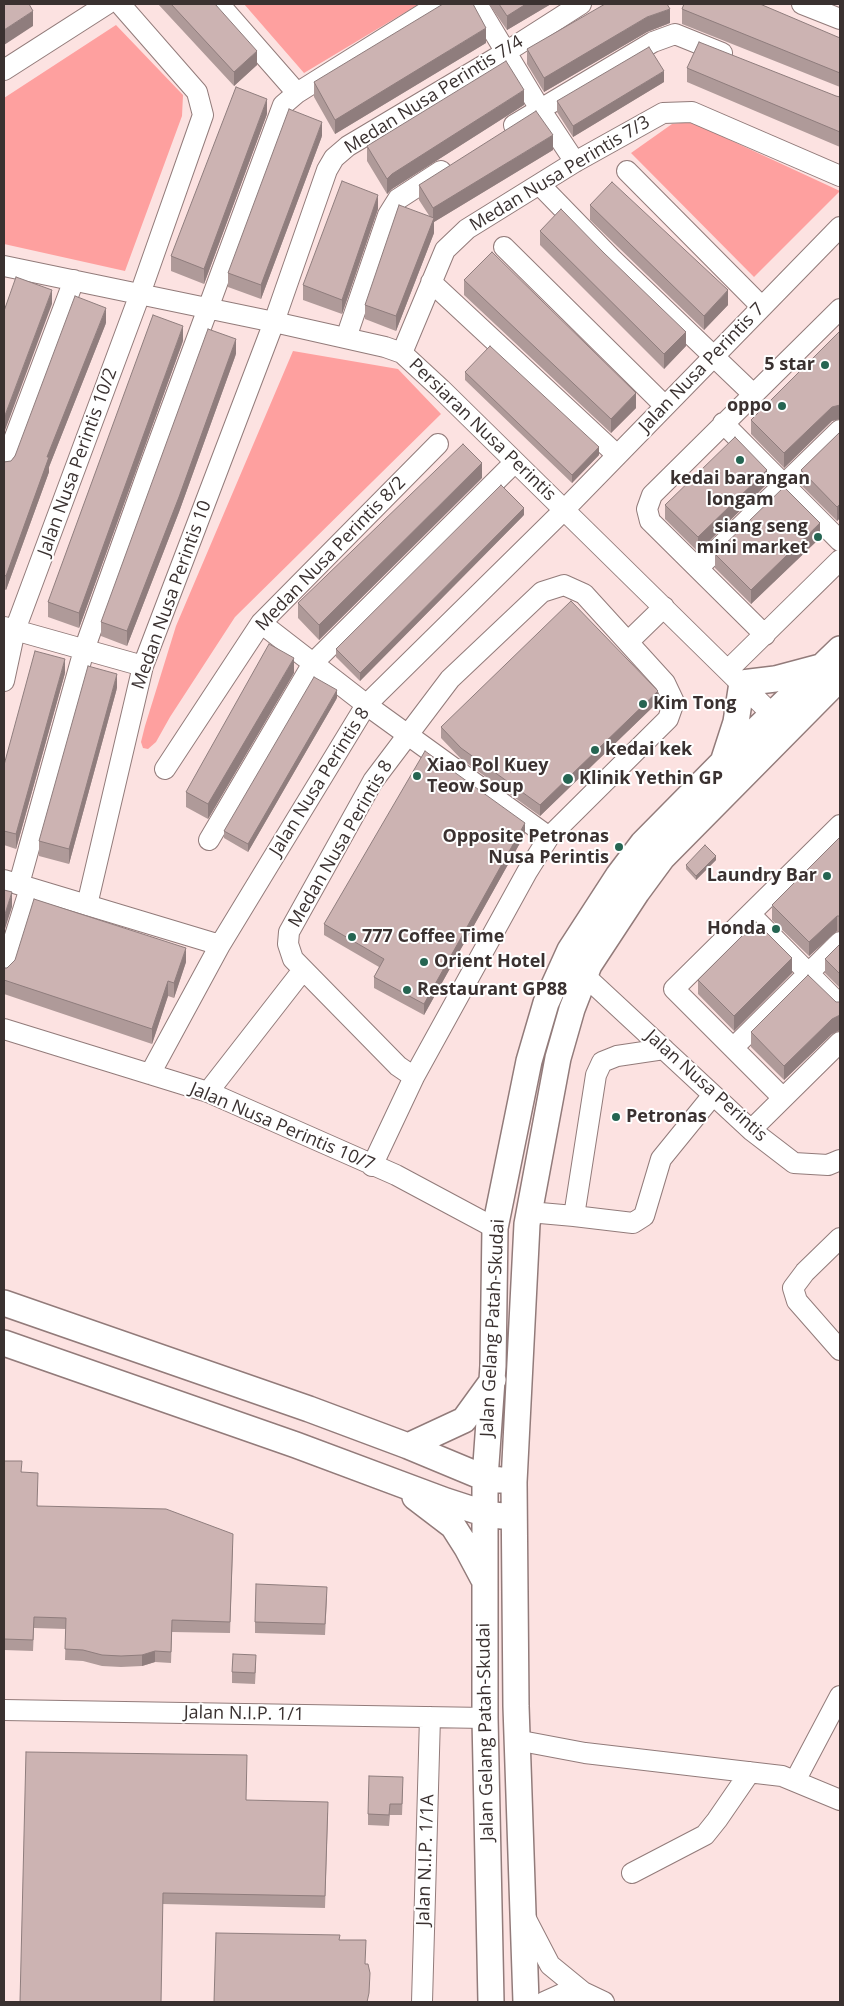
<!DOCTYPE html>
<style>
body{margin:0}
#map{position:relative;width:844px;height:2006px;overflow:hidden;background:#fce2e1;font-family:"Open Sans",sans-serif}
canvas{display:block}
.frame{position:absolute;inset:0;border:5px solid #3a3130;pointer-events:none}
</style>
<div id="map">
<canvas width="844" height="2006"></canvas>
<div class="frame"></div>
</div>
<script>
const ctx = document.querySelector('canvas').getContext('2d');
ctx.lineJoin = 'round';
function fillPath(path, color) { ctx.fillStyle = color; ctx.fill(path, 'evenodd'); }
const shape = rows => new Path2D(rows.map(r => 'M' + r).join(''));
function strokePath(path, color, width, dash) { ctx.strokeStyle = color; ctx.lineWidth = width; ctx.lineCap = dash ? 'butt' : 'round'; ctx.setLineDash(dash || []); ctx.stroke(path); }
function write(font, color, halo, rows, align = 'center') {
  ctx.font = font + ' "Open Sans",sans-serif'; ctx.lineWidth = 4; ctx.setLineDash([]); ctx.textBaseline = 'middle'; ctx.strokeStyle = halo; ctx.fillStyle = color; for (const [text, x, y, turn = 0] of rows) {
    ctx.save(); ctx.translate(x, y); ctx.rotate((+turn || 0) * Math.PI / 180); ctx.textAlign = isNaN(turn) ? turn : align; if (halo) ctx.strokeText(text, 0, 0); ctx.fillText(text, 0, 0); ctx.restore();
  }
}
fillPath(shape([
 [244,4,419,4,304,73],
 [116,25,183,95,182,116,125,271,4,244,4,98],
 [691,122,840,191,754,277,631,153,672,124],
 [293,351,398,369,441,414,235,617,170,717,156,742,148,749,143,748,141,742,145,726,176,626]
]), '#fea09f');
const minor = shape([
 [219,4,297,93],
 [477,4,540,109,575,162],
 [802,4,840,19],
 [4,70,107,4],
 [514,125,653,42,675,34,722,53],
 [627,171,762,307],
 [540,185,612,259,753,394],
 [504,247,665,406],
 [4,266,274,322,385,347,402,353,441,389,782,724],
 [431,282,617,455],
 [346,338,388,215,398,199,441,171],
 [402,353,445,250,467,229,575,162,663,113,692,112,840,176],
 [723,423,840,541],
 [4,466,74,280],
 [698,568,840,430],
 [261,623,372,709,549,837],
 [4,627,143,666],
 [765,635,650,521,647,509,652,495,840,309],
 [628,642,664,607],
 [728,670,840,560],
 [4,681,15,630,140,294,203,115,197,92,120,4],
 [165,769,261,623,438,444],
 [209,840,313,663,515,462],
 [4,880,220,945],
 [19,884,84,650,148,471,283,105,297,93,439,4],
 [87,905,143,666,274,322,327,170,334,158,348,146,506,52,581,4],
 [750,914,840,1005],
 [4,971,30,888],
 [585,976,751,1130,794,1163,828,1165,840,1160],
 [4,1029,208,1092,396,1175,495,1228],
 [733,1048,840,942],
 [664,1049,617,1056,602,1062,596,1075,574,1216,633,1223,644,1216,661,1159,713,1095],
 [150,1074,220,945,366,705,564,510,840,227],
 [208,1092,303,970],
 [783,1098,674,989,840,825],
 [751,1130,840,1042],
 [372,1166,414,1077,527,872,549,837,668,719,674,702,665,683,584,594,564,585,542,592,450,679,373,781,289,932,288,944,293,959,398,1066,414,1077],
 [529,1212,574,1216],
 [840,1238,805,1272,793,1288,797,1301,840,1350],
 [4,1710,485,1718],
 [516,1740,585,1753,782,1776,840,1800],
 [795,1781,840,1696],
 [632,1873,705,1835,717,1820,750,1772],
 [524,1915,550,1965,583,1992,604,2002],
 [422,2002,430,1717],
 [544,2002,564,1993,583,1992]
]);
const major = shape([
 [724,759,736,722,742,683,775,679,820,667],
 [4,1303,309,1409,408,1446,485,1478,500,1480],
 [4,1343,296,1445,446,1501,486,1514,502,1516],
 [408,1446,464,1420,493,1380],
 [415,1497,453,1526,467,1548,483,1578],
 [491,2002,485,1718,485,1478,493,1366,495,1228,529,1061,546,1003,570,950,618,876,643,843,722,763,840,649],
 [526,2002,516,1706,514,1482,527,1224,558,1058,572,1009,589,965,637,892,662,858,840,678]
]);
strokePath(minor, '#927b7a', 22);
strokePath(major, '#927b7a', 28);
strokePath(minor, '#fff', 20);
strokePath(major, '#fff', 25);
fillPath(shape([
 [158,4,215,4,257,65,234,86],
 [489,4,551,4,507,30],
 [682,9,840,38,840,87,682,24],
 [670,23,647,32,544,92,527,64,527,49],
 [486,43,335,134,314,97,314,82],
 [687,68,840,97,840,147,687,82],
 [664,82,573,137,557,112,557,101],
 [524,105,392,189,387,194,367,161,367,146],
 [267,114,204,284,171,271,171,256],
 [322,136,261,299,228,287,228,273],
 [553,150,434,222,434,233,396,331,365,319,365,305,430,217,419,200,419,185],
 [590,205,728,305,704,330,590,220],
 [378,209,342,314,303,300,303,285],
 [540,231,686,346,664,369,540,245],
 [464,280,636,408,611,433,464,295],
 [106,323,49,467,49,472,6,590,4,589,4,462,11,461],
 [840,331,840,419,832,421,784,468,751,434,751,420],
 [183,341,79,628,48,617,48,602],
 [236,354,179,512,127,646,101,636,101,622],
 [465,372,599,455,572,483,465,380],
 [840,432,840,518,837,521,801,485,801,470],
 [482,478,319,640,298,618,298,603],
 [767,484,698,552,665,519,665,505],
 [524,515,360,681,336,657,336,649],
 [820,538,751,604,715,568,715,554],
 [65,673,16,849,4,845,4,765],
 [294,673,208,819,186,807,186,792],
 [117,688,69,864,39,856,39,841],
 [337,698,248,852,224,838,224,831],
 [658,702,540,816,461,759,441,738,441,727],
 [525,834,424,1015,374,988,374,977,379,967,324,935,324,924],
 [840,837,840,931,837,931,809,956,772,920,772,905],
 [716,860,696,880,686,869,686,865],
 [840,944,840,988,825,973,825,959],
 [186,962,174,998,168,996,152,1044,4,994,4,968],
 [792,973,734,1031,698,994,698,980],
 [836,1002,840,1030,832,1034,784,1080,751,1047,751,1032],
 [4,1461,22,1472,38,1506,233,1546,230,1633,172,1632,171,1663,155,1662,142,1666,121,1667,102,1666,83,1661,65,1660,66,1629,34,1628,33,1651,4,1650],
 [327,1598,325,1635,255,1633,255,1622],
 [256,1666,255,1684,232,1683,232,1672],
 [403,1789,402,1815,390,1815,389,1826,368,1825,368,1814],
 [246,1800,328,1813,325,1908,163,1904,20,2002]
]), '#af9a99');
fillPath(shape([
 [526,4,551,4,507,30,507,16],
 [670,9,670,23,647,32,544,92,544,78,647,17],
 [33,11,33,26,4,45,4,30],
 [486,28,486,43,335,134,335,120],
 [257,51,257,65,234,86,234,72],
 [664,71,664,82,573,137,573,126],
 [524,90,524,105,392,189,387,194,387,179,392,174],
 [267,99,267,114,204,284,204,269],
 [322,122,322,136,261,299,261,285],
 [553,135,553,150,434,222,434,233,396,331,396,316,433,219,433,208],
 [378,195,378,209,342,314,342,300],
 [52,290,52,304,4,433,4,418],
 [728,290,728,305,704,330,704,316],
 [106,308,106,323,49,467,49,472,6,590,6,576,47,457],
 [183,326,183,341,79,628,79,613],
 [686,332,686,346,664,369,664,354],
 [236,339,236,354,179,512,127,646,127,631],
 [636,393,636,408,611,433,611,419],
 [840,405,840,419,832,421,784,468,784,453,832,407],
 [599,447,599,455,572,483,572,475],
 [482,463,482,478,319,640,319,625],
 [767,470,767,484,698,552,698,537],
 [840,504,840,518,837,521,837,507],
 [524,508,524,515,360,681,360,673],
 [820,523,820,538,751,604,751,590],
 [294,658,294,673,208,819,208,804],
 [65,659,65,673,16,849,16,834],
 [117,674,117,688,69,864,69,849],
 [337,690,337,698,248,852,248,844],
 [658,691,658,702,540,816,540,805],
 [525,823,525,834,424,1015,424,1004],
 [716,856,716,860,696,880,696,876],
 [12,892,12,907,4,932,4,917],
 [837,916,837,931,809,956,809,942],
 [186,948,186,962,174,998,174,983],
 [792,958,792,973,734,1031,734,1016],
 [168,981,168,996,152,1044,152,1029],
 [840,1015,840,1030,832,1034,784,1080,784,1066,832,1019],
 [155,1651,155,1662,142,1666,142,1655]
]), '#8f7d7d');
const building = shape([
 [4,4,29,4,33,11,4,30,4,4],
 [171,4,215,4,257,51,234,72,171,4],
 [443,4,473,4,486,28,335,120,314,82,443,4],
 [499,4,526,4,507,16,499,4],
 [605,4,667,4,670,9,647,17,544,78,527,49,605,4],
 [684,4,760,4,840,38,840,73,682,9,684,4],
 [699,42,836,96,840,97,840,132,687,68,699,42],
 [649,47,664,71,573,126,557,101,649,47],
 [506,61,524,90,392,174,387,179,367,146,506,61],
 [236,87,267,99,204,269,171,256,236,87],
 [289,109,322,122,261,285,228,273,289,109],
 [536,111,553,135,433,208,419,185,536,111],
 [342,181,378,195,342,300,303,285,342,181],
 [612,182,728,290,704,316,590,205,612,182],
 [399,205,434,218,396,316,365,305,399,205],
 [561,209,604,253,686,332,664,354,540,231,561,209],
 [492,252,636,393,611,419,464,280,492,252],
 [16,277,52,290,4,418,4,311,16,277],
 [75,296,106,308,47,457,49,457,6,576,4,575,4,462,11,461,15,456,75,296],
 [153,315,183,326,79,613,48,602,153,315],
 [208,329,236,339,179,497,127,631,101,622,208,329],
 [840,331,840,405,832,407,784,453,751,420,840,331],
 [490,346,599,447,572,475,465,372,490,346],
 [840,432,840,504,837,507,801,470,840,432],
 [735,437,767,470,698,537,665,505,735,437],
 [463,444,482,463,319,625,298,603,463,444],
 [501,485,524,508,360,673,336,649,501,485],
 [784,487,820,523,751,590,715,554,784,487],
 [571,601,658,691,540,805,461,748,441,727,571,601],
 [269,644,294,658,208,804,186,792,269,644],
 [35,651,65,659,16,834,4,831,4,765,35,651],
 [88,666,117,674,69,849,39,841,88,666],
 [314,677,337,690,248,844,224,831,314,677],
 [425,751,525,823,424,1004,374,977,384,959,324,924,425,751],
 [840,837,840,916,837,916,809,942,772,905,840,837],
 [705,845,716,856,696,876,686,865,705,845],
 [4,890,12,892,4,917,4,890],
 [34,899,186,948,174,983,168,981,152,1029,4,980,4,968,7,968,15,960,34,899],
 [756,922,792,958,734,1016,698,980,756,922],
 [840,944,840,974,825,959,840,944],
 [808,975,836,1002,840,1002,840,1015,832,1019,784,1066,751,1032,808,975],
 [4,1461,22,1461,21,1472,38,1473,37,1506,166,1509,233,1534,230,1622,172,1620,171,1652,155,1651,142,1655,121,1656,102,1655,83,1650,65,1649,66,1618,34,1617,33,1640,4,1639,4,1461],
 [256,1584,327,1587,325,1624,255,1622,256,1584],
 [233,1654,256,1655,255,1673,232,1672,233,1654],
 [26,1752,247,1755,246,1800,328,1802,325,1896,163,1893,161,2002,20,2002,26,1752],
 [369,1776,403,1777,402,1804,390,1804,389,1815,368,1814,369,1776],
 [216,1933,340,1935,339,1940,366,1940,365,1964,368,1964,370,1973,369,1993,367,2002,214,2002,216,1933]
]);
fillPath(building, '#ccb3b2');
strokePath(building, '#8f7d7d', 1);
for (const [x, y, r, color] of [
 [825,365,5,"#256552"],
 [782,406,5,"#256552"],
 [740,460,5,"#256552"],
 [818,537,5,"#256552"],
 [643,704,5,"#256552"],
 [595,750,5,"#256552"],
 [417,776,5,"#256552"],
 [568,779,6,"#256552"],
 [619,847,5,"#256552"],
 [827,876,5,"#256552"],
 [776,929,5,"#256552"],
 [352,937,5,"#256552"],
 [424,962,5,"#256552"],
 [407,990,5,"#256552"],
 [616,1117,5,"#256552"]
]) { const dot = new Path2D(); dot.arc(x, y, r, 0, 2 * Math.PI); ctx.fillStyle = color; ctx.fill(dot); strokePath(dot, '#fff', 2); }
write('18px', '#3a3130', '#fff', [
 ["Medan Nusa Perintis 7/4",434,95,-32],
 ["Medan Nusa Perintis 7/3",560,174,-31],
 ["Jalan Nusa Perintis 7",702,368,-46],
 ["Persiaran Nusa Perintis",482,430,44],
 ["Jalan Nusa Perintis 10/2",78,462,-70],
 ["Medan Nusa Perintis 8/2",331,554,-46],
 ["Medan Nusa Perintis 10",172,595,-70],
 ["Jalan Nusa Perintis 8",320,782,-58],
 ["Medan Nusa Perintis 8",341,844,-60],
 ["Jalan Nusa Perintis",706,1086,42],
 ["Jalan Nusa Perintis 10/7",282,1127,23],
 ["Jalan Gelang Patah-Skudai",493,1328,-87],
 ["Jalan N.I.P. 1/1",244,1714,1],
 ["Jalan Gelang Patah-Skudai",486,1732,-91],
 ["Jalan N.I.P. 1/1A",426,1860,-88]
]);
write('bold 18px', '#3a3130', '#fff', [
 ["5 star",815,365,"right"],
 ["oppo",772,406,"right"],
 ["kedai barangan",740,479,"center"],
 ["longam",740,500,"center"],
 ["siang seng",808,527,"right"],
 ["mini market",808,548,"right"],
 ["Kim Tong",653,704],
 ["kedai kek",605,750],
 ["Xiao Pol Kuey",427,766],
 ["Teow Soup",427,787],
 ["Klinik Yethin GP",579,779],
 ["Opposite Petronas",609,837,"right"],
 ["Nusa Perintis",609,858,"right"],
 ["Laundry Bar",817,876,"right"],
 ["Honda",766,929,"right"],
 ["777 Coffee Time",362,937],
 ["Orient Hotel",434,962],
 ["Restaurant GP88",417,990],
 ["Petronas",626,1117]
], 'left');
</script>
